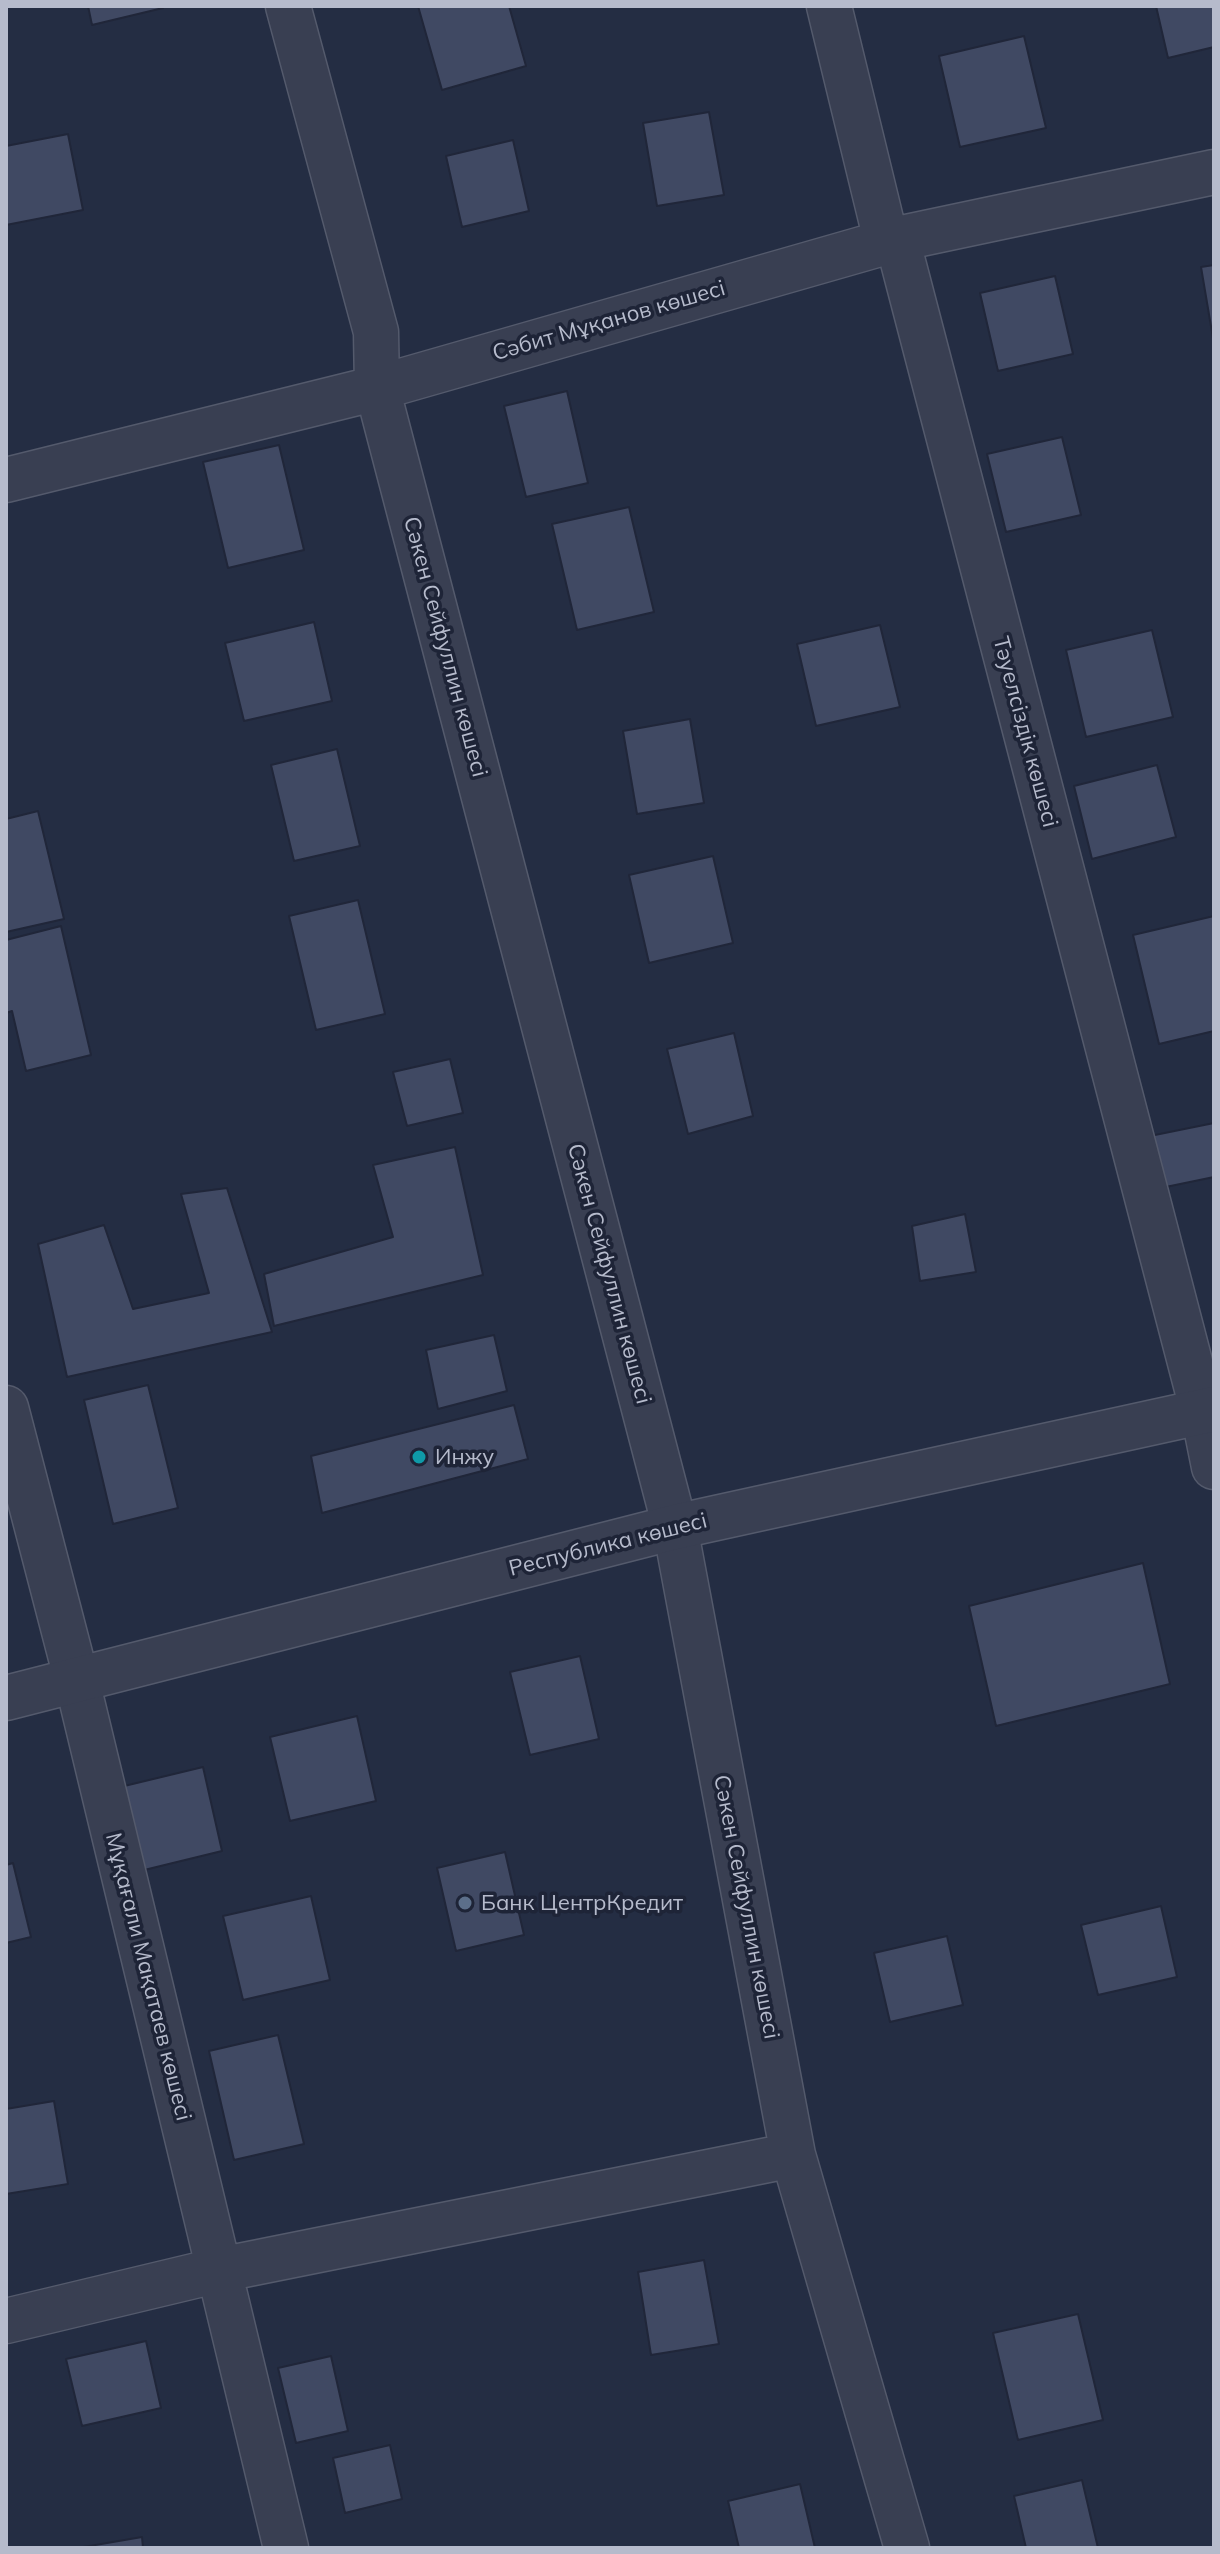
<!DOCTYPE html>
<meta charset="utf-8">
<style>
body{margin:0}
#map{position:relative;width:1220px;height:2554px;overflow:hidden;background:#242d43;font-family:Mulish,sans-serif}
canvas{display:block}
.frame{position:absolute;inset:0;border:8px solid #b6bbcc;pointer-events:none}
</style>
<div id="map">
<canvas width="1220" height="2554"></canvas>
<div class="frame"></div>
</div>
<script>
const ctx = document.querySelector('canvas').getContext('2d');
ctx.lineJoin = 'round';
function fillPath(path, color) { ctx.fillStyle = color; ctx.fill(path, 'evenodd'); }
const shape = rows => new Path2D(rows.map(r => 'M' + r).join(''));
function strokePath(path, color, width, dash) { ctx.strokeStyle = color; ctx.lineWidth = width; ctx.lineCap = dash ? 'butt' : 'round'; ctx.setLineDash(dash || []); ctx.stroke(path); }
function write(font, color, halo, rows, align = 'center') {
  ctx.font = font + ' Mulish,sans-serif'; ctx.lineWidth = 7; ctx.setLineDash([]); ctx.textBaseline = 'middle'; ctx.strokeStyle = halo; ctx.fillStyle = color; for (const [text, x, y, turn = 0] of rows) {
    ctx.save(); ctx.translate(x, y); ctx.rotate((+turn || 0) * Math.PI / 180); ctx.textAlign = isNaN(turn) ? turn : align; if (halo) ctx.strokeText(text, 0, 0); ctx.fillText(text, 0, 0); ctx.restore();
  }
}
const building = shape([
 [88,6,162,6,163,8,92,25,88,6],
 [418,6,509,6,526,66,442,90,418,6],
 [1156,6,1214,6,1214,47,1168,58,1156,6],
 [1024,36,1046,128,960,147,939,56,1024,36],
 [709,112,724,195,657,206,643,123,709,112],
 [68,134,83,210,6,225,6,146,68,134],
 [513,140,529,211,462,227,446,156,513,140],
 [1214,265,1214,344,1201,267,1214,265],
 [1055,276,1073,354,998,371,980,293,1055,276],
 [567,391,588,483,526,497,504,406,567,391],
 [1062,437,1081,515,1006,532,987,454,1062,437],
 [279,445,304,550,228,568,203,462,279,445],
 [629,507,654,612,577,630,552,524,629,507],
 [314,622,332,701,244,721,225,643,314,622],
 [880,625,900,707,816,726,797,644,880,625],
 [1152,630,1173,717,1086,737,1066,650,1152,630],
 [690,719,704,803,637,814,623,731,690,719],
 [337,749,360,846,294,861,271,765,337,749],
 [1157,765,1176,837,1092,859,1074,786,1157,765],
 [38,811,64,919,6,932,6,819,38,811],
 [713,856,733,943,649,963,629,875,713,856],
 [358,900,385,1014,316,1030,289,916,358,900],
 [1214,916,1214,1031,1159,1044,1133,935,1214,916],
 [61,926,91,1055,26,1071,12,1011,6,1013,6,940,61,926],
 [734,1033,753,1116,688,1134,667,1049,734,1033],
 [450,1059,463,1113,407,1126,393,1072,450,1059],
 [1214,1123,1214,1177,1156,1189,1145,1137,1214,1123],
 [455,1147,483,1275,274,1326,264,1274,393,1237,373,1165,455,1147],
 [227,1188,272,1332,67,1377,38,1244,104,1225,133,1309,209,1293,181,1194,227,1188],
 [965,1214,976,1272,920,1281,912,1226,965,1214],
 [494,1335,507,1391,438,1409,426,1350,494,1335],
 [148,1385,178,1508,113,1524,84,1400,148,1385],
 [514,1405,528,1459,322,1513,311,1456,514,1405],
 [1143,1563,1170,1684,996,1726,969,1606,1143,1563],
 [580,1656,599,1739,530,1755,510,1672,580,1656],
 [357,1716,376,1801,290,1821,270,1737,357,1716],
 [203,1767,222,1851,136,1872,116,1788,203,1767],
 [505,1852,524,1935,456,1951,437,1868,505,1852],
 [13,1863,31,1937,6,1943,6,1865,13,1863],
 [311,1896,330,1980,243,2000,223,1916,311,1896],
 [1161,1906,1177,1977,1098,1995,1081,1925,1161,1906],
 [947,1936,963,2005,890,2022,874,1953,947,1936],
 [278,2035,304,2144,234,2160,209,2051,278,2035],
 [54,2101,68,2184,6,2194,6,2109,54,2101],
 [704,2260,719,2344,651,2355,638,2272,704,2260],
 [1078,2314,1103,2420,1018,2440,993,2333,1078,2314],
 [146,2341,161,2408,82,2426,66,2359,146,2341],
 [331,2356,348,2431,296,2443,278,2368,331,2356],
 [390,2445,402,2499,345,2513,333,2458,390,2445],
 [1082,2480,1098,2548,1026,2548,1014,2496,1082,2480],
 [800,2484,815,2548,739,2548,728,2501,800,2484],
 [142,2537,143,2548,78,2548,142,2537]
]);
fillPath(building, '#404963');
strokePath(building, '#202639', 2);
const minor = shape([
 [288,6,376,332,377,388,675,1527,793,2155,907,2548],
 [829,6,885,236,897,239,1203,1412,1214,1467],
 [6,480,377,388,897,239,1214,172],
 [6,1408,77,1681,286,2548],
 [6,2321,219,2270,793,2155]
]);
const tertiary = shape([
 [6,1698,675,1527,1214,1409]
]);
strokePath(minor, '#545a6c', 47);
strokePath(tertiary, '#545a6c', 47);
strokePath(minor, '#393f52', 44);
strokePath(tertiary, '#393f52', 44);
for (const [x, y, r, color] of [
 [419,1457,8,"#0f9aa8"],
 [465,1903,8,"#5c6f8a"]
]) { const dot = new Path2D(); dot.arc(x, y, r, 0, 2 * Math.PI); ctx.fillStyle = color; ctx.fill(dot); strokePath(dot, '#1e2437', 3); }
write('22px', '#b6bbcc', '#1e2437', [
 ["Сәбит Мұқанов көшесі",609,321,-16],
 ["Сәкен Сейфуллин көшесі",445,647,75],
 ["Тәуелсіздік көшесі",1025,732,75],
 ["Сәкен Сейфуллин көшесі",609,1274,75],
 ["Республика көшесі",608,1545,-14],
 ["Сәкен Сейфуллин көшесі",746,1907,79],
 ["Мұқағали Мақатаев көшесі",148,1977,76]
]);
write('22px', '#b6bbcc', '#1e2437', [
 ["Инжу",435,1457],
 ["Банк ЦентрКредит",481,1903]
], 'left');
</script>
